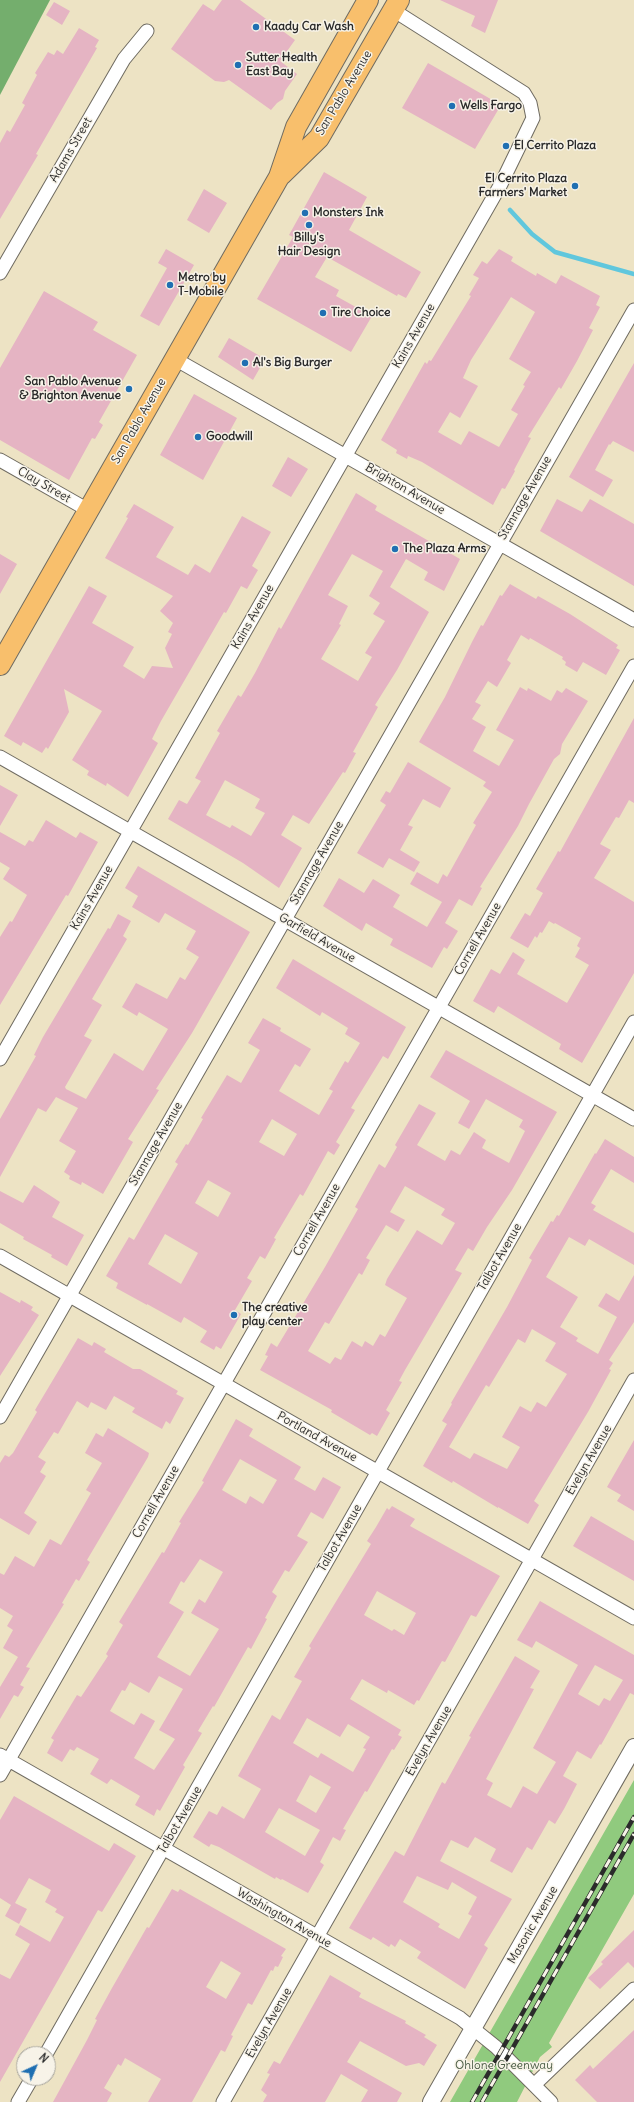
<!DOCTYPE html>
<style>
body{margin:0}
#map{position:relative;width:634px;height:2102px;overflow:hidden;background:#ede3c4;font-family:Delius,sans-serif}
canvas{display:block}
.north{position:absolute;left:16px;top:2046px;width:40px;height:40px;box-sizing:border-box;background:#f7f3e8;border:1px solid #a5a39c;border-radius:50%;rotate:44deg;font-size:11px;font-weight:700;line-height:16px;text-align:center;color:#2b2b2b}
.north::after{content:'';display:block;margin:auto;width:14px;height:18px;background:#1f6fb2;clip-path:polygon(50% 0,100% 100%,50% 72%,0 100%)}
</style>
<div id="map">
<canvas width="634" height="2102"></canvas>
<div class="north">N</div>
</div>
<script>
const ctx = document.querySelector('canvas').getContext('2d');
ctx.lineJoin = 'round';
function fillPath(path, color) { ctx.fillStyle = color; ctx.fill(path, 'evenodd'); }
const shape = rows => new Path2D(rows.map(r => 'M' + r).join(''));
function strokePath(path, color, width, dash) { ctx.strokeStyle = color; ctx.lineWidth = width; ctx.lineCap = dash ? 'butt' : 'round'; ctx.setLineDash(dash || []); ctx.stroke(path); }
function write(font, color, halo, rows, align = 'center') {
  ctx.font = font + ' Delius,sans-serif'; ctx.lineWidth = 3; ctx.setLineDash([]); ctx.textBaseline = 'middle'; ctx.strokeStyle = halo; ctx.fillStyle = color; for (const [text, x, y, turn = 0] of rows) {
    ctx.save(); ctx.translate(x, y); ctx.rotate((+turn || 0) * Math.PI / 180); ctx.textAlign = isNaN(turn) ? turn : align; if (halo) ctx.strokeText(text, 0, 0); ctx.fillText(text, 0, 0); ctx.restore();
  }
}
fillPath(shape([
 [634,1780,634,1894,549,2043,552,2047,540,2057,517,2102,450,2102]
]), '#90ca7e');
fillPath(shape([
 [0,0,50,0,0,95]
]), '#74ae6d');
strokePath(shape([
 [510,210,532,234,555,252,634,274]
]), '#60c7dd', 4.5);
fillPath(shape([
 [222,0,240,0,295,40,280,61,297,74,285,91,283,99,277,103,271,110,229,80,224,82,215,81,171,49,203,4,214,11],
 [440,0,498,0,485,33,471,26,475,16],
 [54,2,70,11,62,25,46,15],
 [79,28,99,40,95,47,97,48,36,154,38,155,0,219,0,143,7,130,10,132,25,105,22,103,37,75,35,73,48,52,54,55,57,50,63,54],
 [428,63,501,105,475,149,402,108],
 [324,172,367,197,349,230,421,272,406,298,398,294,397,296,327,257,315,277,339,290,336,296,372,316,351,352,257,299,293,237,289,235],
 [204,189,227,203,209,233,187,220],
 [166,249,194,265,159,326,140,316,167,268,158,263],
 [499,249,513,257,511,261,536,276,537,273,556,284,561,275,600,296,596,305,600,307,589,328,593,330,577,361,561,389,559,387,528,437,531,438,514,470,515,471,505,489,502,488,493,505,422,462,408,456,407,459,396,453,397,450,381,440,425,362,427,364,429,360,431,361,471,296,469,295,479,278,473,275,482,261,487,264],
 [511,297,535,312,509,359,531,372,523,385,525,386,511,410,518,414,499,447,469,431,461,445,438,432,450,412,460,418,478,386,463,378,471,360],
 [44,291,98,322,93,330,137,355,99,422,103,425,95,439,92,438,69,480,0,440,0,368],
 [229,338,265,359,253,380,218,357],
 [634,363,634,452,613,441,610,445,609,444,595,470,613,480,603,497,569,477],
 [194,394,237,418,203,480,160,455],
 [288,457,308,469,291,497,272,486],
 [356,493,377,506,375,510,460,559,444,591,424,580,428,572,406,559,390,587,429,612,397,670,375,705,378,707,353,752,356,753,345,773,343,772,309,824,293,815,281,835,302,848,279,888,243,863,168,819,179,800,187,804,201,781,195,778,220,733,217,731,238,695,241,697,255,673,279,627,281,629],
 [352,554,383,571,369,596,380,603,373,614,385,621,365,653,372,657,358,681,321,659,341,625,339,624,348,606,328,595],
 [225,780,260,799,255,808,265,813,251,836,232,825,230,828,206,815],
 [557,499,582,512,590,499,634,524,634,586,540,531],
 [134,504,174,527,156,557,188,575,195,564,210,573,242,516,271,532,252,566,258,570,247,589,241,586,226,613,224,612,161,721,152,739,158,743,128,797,107,783,106,786,87,775,89,771,72,760,102,711,64,689,69,712,48,749,46,747,42,753,23,742,21,746,4,736,89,586,107,596,92,623,134,647,123,666,144,679,152,666,173,668,165,648,172,634,168,632,173,623,160,611,173,596,105,558,128,518,126,517],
 [0,554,17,564,0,594],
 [510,584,536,599,538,596,570,614,618,645,616,648,620,650,606,675,583,662,577,672,565,665,566,662,562,659,563,657,530,638,529,640,521,635,507,660,511,663,497,687,488,681,475,702,481,705,472,719,486,727,473,751,499,766,514,740,496,730,520,687,527,691,528,688,551,701,557,690,562,693,566,688,588,701,562,744,560,754,554,759,529,804,518,826,480,887,482,888,472,906,459,899,445,923,458,931,447,949,444,947,432,968,390,945,393,939,366,923,362,931,323,906,339,878,364,893,373,879,400,895,393,907,427,927,442,902,410,884,417,872,438,884,443,874,447,877,476,825,473,823,492,792,483,786,486,782,419,742,445,697,472,642,481,625,483,626,500,595,502,596],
 [634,718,634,803,629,800,619,818,616,817,600,844,611,850,594,878,634,902,634,973,582,1063,559,1049,561,1044,498,1006,494,1013,473,1001,491,969,500,974,513,952,525,960,517,974,567,1003,589,965,575,957,580,948,577,946,581,938,555,923,554,924,549,921,542,933,540,932,537,938,535,936,528,948,510,938,525,913,530,916,543,893,536,889,556,855,558,851,560,852],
 [408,762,451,788,440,808,423,799,408,825,413,827,400,850,420,862,414,872,389,858,383,868,357,853,386,805,380,801,386,791,390,793],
 [0,785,18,795,0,826],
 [46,820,76,838,80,832,98,842,68,896,66,895,0,1005,0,937,10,921,12,922,27,895,3,879,10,868,0,862,0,832,25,846,29,840,33,842],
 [138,866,250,932,192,1033,156,1089,159,1090,128,1139,133,1142,103,1194,82,1182,81,1185,69,1179,70,1176,64,1172,76,1151,59,1141,78,1108,56,1097,46,1112,38,1108,0,1177,0,1119,36,1056,34,1055,43,1037,108,928,110,929,118,914,131,921,123,936,127,939,92,999,102,1005,84,1036,92,1040,65,1087,66,1089,86,1099,114,1053,143,1071,168,1029,139,1012,137,1016,122,1007,136,983,167,999,180,977,185,980,199,957,186,949,196,931,165,913,159,923,132,907,138,896,125,888],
 [293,959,406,1027,388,1059,383,1056,351,1108,355,1110,336,1142,340,1145,334,1155,328,1151,303,1196,300,1194,274,1238,276,1239,265,1259,260,1256,247,1278,252,1281,235,1310,241,1314,221,1349,216,1346,214,1350,200,1342,207,1331,184,1317,181,1323,147,1304,147,1305,116,1288,118,1283,106,1276,129,1237,134,1240,178,1164,175,1162,186,1144,188,1145,203,1119,201,1118,227,1075,241,1083,260,1050,248,1043,263,1018,281,1028,280,1031,311,1049,300,1067,295,1064,279,1091,319,1115,333,1091,329,1089,345,1061,348,1063,360,1043,345,1034,348,1028,322,1012,320,1016,276,988],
 [272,1119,297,1134,284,1156,259,1142],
 [208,1180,231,1193,218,1217,195,1203],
 [165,1234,198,1253,181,1284,148,1264],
 [446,1050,557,1112,512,1190,487,1227,473,1251,468,1248,455,1270,462,1273,405,1370,399,1381,402,1382,386,1410,390,1413,377,1436,372,1433,370,1435,331,1412,332,1410,260,1370,268,1356,265,1355,271,1343,277,1347,325,1267,358,1209,355,1207,379,1164,385,1168,397,1147,395,1145,419,1104,436,1113,417,1145,445,1161,451,1150,460,1155,474,1132,486,1140,482,1148,509,1163,525,1131,519,1127,523,1120,486,1099,469,1129,458,1123,470,1101,430,1077],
 [405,1186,445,1209,441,1215,455,1223,442,1245,417,1230,387,1279,385,1285,407,1298,385,1337,380,1334,373,1346,365,1341,362,1347,352,1341,341,1360,335,1357,330,1364,308,1351,325,1322,329,1324,359,1273,362,1275,370,1260,366,1258,386,1225,398,1232,405,1220,390,1212],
 [605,1139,634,1157,634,1183,611,1169,591,1203,596,1206,593,1210,634,1233,634,1265,589,1239,585,1246,569,1237,546,1277,578,1297,560,1327,578,1338,576,1341,598,1354,617,1317,598,1306,606,1293,619,1301,634,1275,634,1322,609,1360,613,1363,609,1369,611,1370,588,1412,534,1501,539,1505,528,1524,498,1507,498,1508,453,1481,452,1483,423,1466,447,1424,442,1421,452,1404,451,1403,507,1307,532,1260,529,1258,551,1221,553,1222,557,1215,559,1216,595,1153,596,1154],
 [532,1329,556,1343,545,1361,567,1374,546,1407,537,1402,531,1412,520,1406,502,1437,520,1447,507,1469,474,1453,470,1459,449,1447,486,1385,489,1387,518,1339,525,1343],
 [34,1185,60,1202,52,1217,84,1235,67,1266,51,1257,52,1255,23,1239,24,1237,0,1223,0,1191,23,1203],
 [0,1292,20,1303,21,1300,33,1307,31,1310,39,1315,0,1376],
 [78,1338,92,1346,94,1342,106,1349,104,1352,133,1369,140,1369,178,1391,176,1394,184,1398,170,1424,166,1421,162,1429,132,1412,135,1408,114,1396,106,1410,91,1402,88,1408,77,1401,58,1434,54,1432,38,1457,46,1462,40,1472,46,1476,24,1513,37,1522,29,1535,0,1518,0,1463,5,1455,9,1457,13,1453,37,1412,35,1410],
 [236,1419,253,1429,249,1436,301,1467,294,1479,315,1491,323,1477,341,1487,323,1519,311,1512,297,1536,308,1542,289,1572,285,1570,272,1592,277,1596,265,1618,267,1619,251,1649,248,1647,214,1707,213,1706,198,1731,202,1733,183,1765,185,1767,160,1811,157,1809,154,1816,135,1805,140,1796,111,1779,107,1784,90,1774,99,1759,77,1747,74,1751,70,1749,62,1762,47,1753,54,1740,51,1738,77,1695,81,1697,108,1656,106,1654,123,1625,119,1622,162,1552,164,1553,181,1523,179,1522,204,1482,202,1481],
 [240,1459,277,1480,263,1504,250,1496,246,1504,222,1490],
 [200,1559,223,1572,205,1603,199,1599,191,1613,219,1629,190,1676,157,1657,184,1612,169,1603,181,1581,184,1583],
 [159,1676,183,1689,159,1730,175,1739,154,1770,134,1758,155,1721,141,1713,134,1725,110,1711,122,1690,125,1691,130,1682,149,1693],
 [108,1428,149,1453,148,1457,87,1560,90,1562,79,1581,76,1579,62,1603,64,1604,26,1667,30,1668,20,1685,24,1687,18,1697,14,1695,0,1719,0,1687,18,1657,3,1648,13,1630,7,1626,13,1616,0,1608,0,1573,4,1575,15,1556,34,1567,50,1539,61,1545,91,1493,86,1490,102,1463,85,1453,96,1433,103,1437],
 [634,1440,634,1511,617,1501,621,1495,607,1487],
 [392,1506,415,1519,410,1526,500,1576,476,1617,471,1615,445,1662,442,1661,419,1701,417,1700,414,1705,388,1690,387,1693,362,1679,350,1699,401,1730,398,1735,402,1737,394,1750,392,1749,367,1792,365,1791,343,1829,346,1830,340,1841,333,1837,320,1862,324,1865,308,1893,282,1879,281,1880,276,1877,275,1879,219,1847,211,1844,209,1847,193,1837,209,1811,217,1815,222,1806,244,1819,261,1789,238,1776,272,1715,280,1720,302,1681,294,1677,311,1648,309,1646,371,1544,367,1541,376,1527,387,1508,389,1510],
 [377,1591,416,1613,404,1635,394,1629,392,1631,364,1615],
 [307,1718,340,1737,348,1724,370,1737,363,1748,366,1749,353,1772,321,1753,318,1758,293,1743],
 [310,1775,331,1787,316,1813,296,1801],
 [279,1808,320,1830,305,1856,265,1832],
 [591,1516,634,1541,634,1581,573,1546],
 [540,1601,634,1655,634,1695,630,1693,601,1745,600,1744,591,1759,577,1751,563,1776,577,1784,564,1809,555,1824,549,1820,532,1850,527,1847,512,1873,490,1861,496,1849,475,1837,468,1848,451,1840,440,1861,512,1899,484,1945,488,1948,465,1989,417,1958,421,1952,400,1939,395,1947,391,1944,389,1947,373,1937,371,1940,349,1928,395,1851,404,1856,442,1782,445,1784,471,1737,469,1736,515,1656,540,1671,530,1688,534,1689,486,1779,493,1783,487,1795,511,1808,523,1786,537,1794,556,1762,533,1748,578,1665,536,1641,532,1648,517,1640],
 [595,1665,623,1680,610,1701,604,1698,599,1706,578,1694],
 [417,1876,448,1890,452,1882,477,1897,468,1914,472,1916,459,1939,438,1927,440,1924,403,1902],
 [14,1796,109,1851,114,1843,136,1856,102,1912,98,1910,0,2082,0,1974,10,1979,30,1944,15,1935,20,1925,50,1942,64,1917,55,1912,57,1909,45,1902,51,1890,29,1878,15,1903,27,1909,19,1924,5,1916,11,1905,0,1898,0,1820],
 [172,1889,178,1892,180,1889,286,1949,281,1956,283,1957,278,1967,275,1966,273,1971,271,1970,252,2005,248,2003,231,2035,233,2036,225,2052,221,2050,192,2102,148,2102,161,2079,125,2058,121,2066,118,2064,104,2088,112,2093,107,2102,53,2102,87,2040,97,2020,95,2019,112,1988,147,1927,149,1928],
 [221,1961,241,1973,226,1999,206,1987],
 [634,1930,634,1968,628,1962,600,1989,588,1978,603,1964,601,1962],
 [330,1975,361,1993,359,1997,406,2021,405,2023,426,2035,424,2037,437,2045,424,2066,419,2063,406,2066,360,2041,347,2062,402,2093,397,2102,361,2102,368,2090,341,2074,325,2102,263,2102,267,2095,261,2090,270,2074,267,2073,274,2061,280,2064],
 [634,2030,634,2102,597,2102,575,2080,590,2065,593,2069]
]), '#e5b4c3');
const minor = shape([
 [0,273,124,59,147,31],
 [175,359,634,620],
 [0,460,88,510],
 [0,757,634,1119],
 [0,1059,501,184,533,118,530,103,524,93,393,10],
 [0,1256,634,1618],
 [0,1417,634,310],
 [0,1755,460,2018,496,2047,551,2102],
 [0,1775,634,666],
 [46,2054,634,1022],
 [534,2085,634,1989],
 [18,2102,32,2078],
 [223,2102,634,1380]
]);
const tertiary = shape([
 [431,2102,634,1747]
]);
const primary = shape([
 [281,175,319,138,399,0],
 [0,665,279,177,296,127,368,0]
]);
strokePath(minor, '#6f6b61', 15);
strokePath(tertiary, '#6f6b61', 18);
strokePath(primary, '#6f6b61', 22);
strokePath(minor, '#fff', 13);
strokePath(tertiary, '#fff', 16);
strokePath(primary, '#f8bf6c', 20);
const rail = shape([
 [472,2102,634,1817],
 [482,2102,634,1834]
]);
strokePath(rail, '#2b2b2b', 4.5);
strokePath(rail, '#f7f3e8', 3, [9]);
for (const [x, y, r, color] of [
 [256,27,4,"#1f6fb2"],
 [238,65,4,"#1f6fb2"],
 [452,106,4,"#1f6fb2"],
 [506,146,4,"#1f6fb2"],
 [575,186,4,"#1f6fb2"],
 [305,213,4,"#1f6fb2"],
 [309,225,4,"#1f6fb2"],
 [170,285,4,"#1f6fb2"],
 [323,313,4,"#1f6fb2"],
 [245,363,4,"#1f6fb2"],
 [129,389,4,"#1f6fb2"],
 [198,437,4,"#1f6fb2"],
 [395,549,4,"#1f6fb2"],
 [234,1315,4,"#1f6fb2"]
]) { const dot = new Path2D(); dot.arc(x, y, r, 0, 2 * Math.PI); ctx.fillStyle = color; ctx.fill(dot); strokePath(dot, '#f7f3e8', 1.5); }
write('bold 12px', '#2b2b2b', '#f7f3e8', [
 ["Kaady Car Wash",264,27],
 ["Sutter Health",246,58],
 ["East Bay",246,72],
 ["Wells Fargo",460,106],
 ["El Cerrito Plaza",514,146],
 ["El Cerrito Plaza",567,179,"right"],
 ["Farmers' Market",567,193,"right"],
 ["Monsters Ink",313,213],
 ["Billy's",309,238,"center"],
 ["Hair Design",309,252,"center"],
 ["Metro by",178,278],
 ["T-Mobile",178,292],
 ["Tire Choice",331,313],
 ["Al's Big Burger",253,363],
 ["San Pablo Avenue",121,382,"right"],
 ["& Brighton Avenue",121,396,"right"],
 ["Goodwill",206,437],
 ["The Plaza Arms",403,549],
 ["The creative",242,1308],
 ["play center",242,1322]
], 'left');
write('12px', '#2b2b2b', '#f7f3e8', [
 ["San Pablo Avenue",344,93,-59],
 ["Adams Street",71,150,-60],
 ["Kains Avenue",414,336,-60],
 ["San Pablo Avenue",139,421,-60],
 ["Clay Street",44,485,30],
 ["Brighton Avenue",405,489,30],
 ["Stannage Avenue",525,498,-60],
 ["Kains Avenue",253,617,-60],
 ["Stannage Avenue",317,863,-60],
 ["Kains Avenue",92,898,-60],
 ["Garfield Avenue",317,938,30],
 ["Cornell Avenue",478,939,-60],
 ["Stannage Avenue",156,1144,-60],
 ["Cornell Avenue",317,1220,-60],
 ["Talbot Avenue",500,1257,-60],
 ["Portland Avenue",317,1437,29],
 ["Evelyn Avenue",589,1460,-60],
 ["Cornell Avenue",156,1502,-60],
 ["Talbot Avenue",340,1538,-60],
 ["Evelyn Avenue",429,1741,-60],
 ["Talbot Avenue",180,1820,-60],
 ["Washington Avenue",284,1918,30],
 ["Masonic Avenue",533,1925,-60],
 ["Evelyn Avenue",269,2023,-60]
]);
write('12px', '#495b44', '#f7f3e8', [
 ["Ohlone Greenway",504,2066]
]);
</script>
